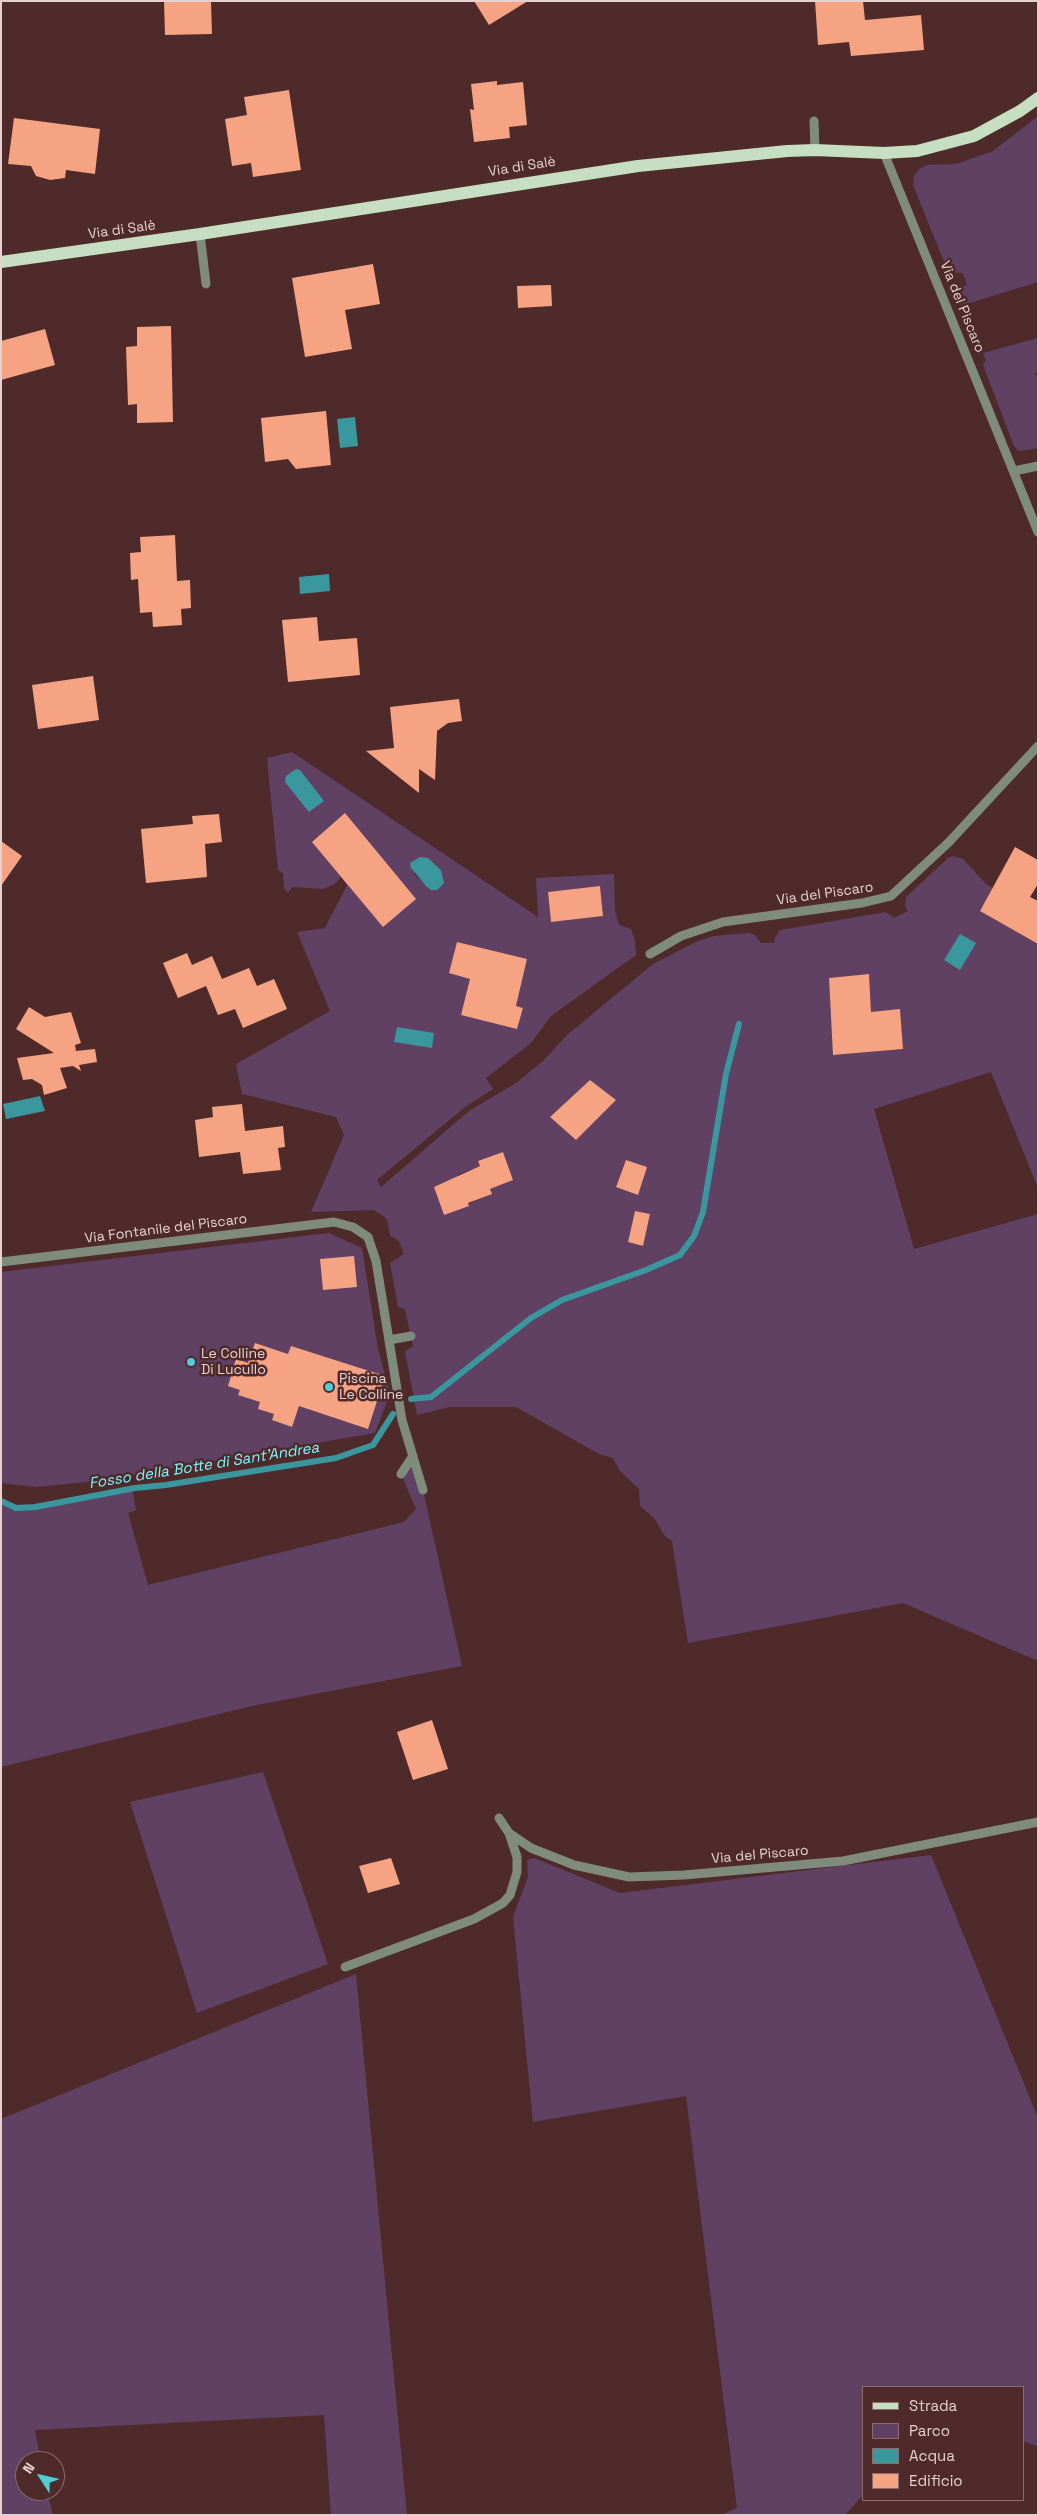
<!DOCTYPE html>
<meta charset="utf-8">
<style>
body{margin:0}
#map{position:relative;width:1039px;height:2516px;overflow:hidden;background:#4e2b2a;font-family:"Space Grotesk",sans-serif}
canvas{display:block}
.frame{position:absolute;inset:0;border:2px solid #e8d0ce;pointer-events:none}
.legend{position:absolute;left:862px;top:2386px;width:162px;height:115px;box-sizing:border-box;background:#4e2b2a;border:1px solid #8c6d6c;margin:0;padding:6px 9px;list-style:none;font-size:15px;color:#e8d0ce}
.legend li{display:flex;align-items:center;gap:10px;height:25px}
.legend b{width:25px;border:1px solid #8c6d6c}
.north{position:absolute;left:15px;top:2451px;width:50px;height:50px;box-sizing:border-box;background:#4e2b2a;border:1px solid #8c6d6c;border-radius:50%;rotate:305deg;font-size:14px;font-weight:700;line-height:20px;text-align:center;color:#e8d0ce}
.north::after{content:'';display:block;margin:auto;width:18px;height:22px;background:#52ccd5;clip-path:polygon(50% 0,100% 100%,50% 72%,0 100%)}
</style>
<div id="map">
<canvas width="1039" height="2516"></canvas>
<div class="frame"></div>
<ul class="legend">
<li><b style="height:6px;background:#c6dfc3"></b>Strada</li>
<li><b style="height:14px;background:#604164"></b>Parco</li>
<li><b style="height:14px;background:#3b979e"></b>Acqua</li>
<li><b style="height:14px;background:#f5a382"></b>Edificio</li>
</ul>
<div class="north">N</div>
</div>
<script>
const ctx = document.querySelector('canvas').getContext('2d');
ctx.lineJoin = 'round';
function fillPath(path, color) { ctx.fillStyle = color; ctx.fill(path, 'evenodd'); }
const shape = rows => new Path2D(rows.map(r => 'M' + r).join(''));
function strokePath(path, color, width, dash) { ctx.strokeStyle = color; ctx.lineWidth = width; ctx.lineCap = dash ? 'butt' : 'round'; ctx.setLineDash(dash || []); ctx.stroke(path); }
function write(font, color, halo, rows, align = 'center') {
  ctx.font = font + ' "Space Grotesk",sans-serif'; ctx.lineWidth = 5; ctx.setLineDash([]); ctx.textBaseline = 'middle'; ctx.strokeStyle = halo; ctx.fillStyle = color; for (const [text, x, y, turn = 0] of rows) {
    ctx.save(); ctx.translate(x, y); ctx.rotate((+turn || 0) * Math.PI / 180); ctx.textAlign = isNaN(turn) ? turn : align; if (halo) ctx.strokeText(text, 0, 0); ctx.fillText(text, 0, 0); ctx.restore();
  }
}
fillPath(shape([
 [1038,116,1038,282,960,306,958,292,961,287,967,285,963,273,953,272,945,264,913,185,914,176,919,169,927,165,956,164,993,151],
 [1038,338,1038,369,1035,375,1038,376,1038,448,1019,451,1014,446,983,365,986,360,983,353],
 [292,752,538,917,536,878,614,874,615,911,619,925,631,929,635,941,636,955,551,1016,531,1043,486,1078,493,1089,465,1107,377,1180,381,1187,469,1111,516,1083,542,1062,567,1035,653,964,698,941,714,936,749,933,755,935,761,943,774,943,775,938,780,930,886,912,894,918,908,911,905,906,906,897,948,858,953,856,963,859,986,884,993,888,980,911,1038,944,1038,1188,991,1072,874,1109,914,1249,1038,1214,1038,1661,903,1603,688,1643,672,1541,665,1536,654,1518,640,1506,639,1489,620,1471,613,1458,599,1454,516,1407,450,1407,417,1415,405,1351,413,1346,405,1309,398,1307,390,1263,404,1254,399,1241,390,1236,387,1219,374,1210,311,1212,344,1135,336,1117,242,1094,236,1064,330,1011,297,932,325,928,347,885,341,877,335,884,323,889,292,887,288,893,284,888,283,873,278,870,267,758],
 [428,858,441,870,431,890,414,874],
 [600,886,603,916,551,922,548,892],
 [457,942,527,959,516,1006,523,1008,517,1028,461,1015,472,979,450,973],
 [869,975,871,1012,900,1010,903,1049,834,1055,829,978],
 [590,1080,615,1100,576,1140,550,1117],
 [503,1152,513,1180,490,1189,491,1194,444,1215,434,1187,457,1178,457,1175,480,1166,478,1161],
 [626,1160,647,1167,616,1187,616,1186],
 [635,1211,650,1214,643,1246,628,1242],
 [329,1233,362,1248,378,1349,390,1394,375,1433,97,1481,36,1487,1,1483,1,1272],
 [413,1456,423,1490,462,1666,252,1706,1,1767,1,1501,16,1508,35,1507,132,1488,136,1510,128,1513,148,1585,404,1522,416,1509,401,1474],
 [263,1772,328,1964,197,2013,130,1802],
 [931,1855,1038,2118,1038,2446,1023,2441,1023,2387,863,2387,863,2495,845,2515,721,2515,737,2508,686,2096,533,2122,513,1917,528,1877,527,1860,534,1858,620,1893],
 [356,1974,407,2515,331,2515,324,2415,35,2430,41,2461,25,2461,25,2491,47,2491,53,2515,1,2515,1,2119]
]), '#604164');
fillPath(shape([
 [355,417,358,446,340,448,337,419],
 [329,574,330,591,300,594,299,577],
 [296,769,300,770,324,801,309,812,285,782,286,776],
 [420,857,428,858,441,870,444,883,437,890,431,890,426,886,411,868,410,863],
 [960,934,976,943,960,970,944,960],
 [397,1027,434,1033,432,1048,394,1042],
 [40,1096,45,1111,6,1119,3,1104]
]), '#3b979e');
strokePath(shape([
 [411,1399,431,1397,531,1318,562,1300,646,1270,680,1255,694,1236,703,1212,726,1074,739,1024],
 [1,1501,16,1508,35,1507,135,1488,166,1485,336,1458,373,1445,393,1414]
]), '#3b979e', 6);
fillPath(shape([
 [164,1,211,1,212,34,165,35],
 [474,1,528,1,489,25],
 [815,1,863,1,865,20,921,15,924,50,851,56,849,42,818,45],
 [497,81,497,85,523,82,527,125,509,127,510,138,474,142,470,109,474,110,471,84],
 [289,90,301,170,253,177,251,163,232,166,225,119,247,115,244,97],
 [14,118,100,129,95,174,66,170,65,178,50,180,36,176,31,166,8,164],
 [373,264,380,304,345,310,352,349,305,357,292,278],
 [551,285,552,306,518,308,517,286],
 [171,326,173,422,137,423,137,404,128,405,126,347,137,346,137,327],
 [45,329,55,365,1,380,1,341],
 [326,411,331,465,296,469,288,459,265,462,261,418],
 [175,535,177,581,190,580,191,608,181,609,182,625,153,627,152,612,140,613,138,579,131,580,130,553,141,552,140,537],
 [317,617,319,641,357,638,360,675,288,682,282,620],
 [93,676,99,720,38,729,32,685],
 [459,699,462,721,448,723,437,731,435,780,419,769,419,793,366,751,394,748,390,707],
 [345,813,416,899,383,927,312,842],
 [219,814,222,842,205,844,207,877,146,883,141,829,193,824,192,816],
 [1,841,22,856,1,886],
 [1015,847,1038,860,1038,884,1030,897,1038,901,1038,944,980,911],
 [600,886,603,916,551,922,548,892],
 [457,942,527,959,516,1006,523,1008,517,1029,461,1015,470,979,449,973],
 [187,953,192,965,212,956,222,979,249,968,257,986,274,979,287,1009,243,1028,235,1009,218,1015,206,986,178,998,163,963],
 [869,974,871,1012,900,1009,903,1049,833,1055,829,978],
 [29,1007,45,1017,71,1012,81,1043,75,1045,76,1051,95,1049,97,1062,79,1065,81,1071,73,1066,60,1068,67,1088,44,1095,42,1085,32,1079,23,1080,17,1058,54,1053,16,1029],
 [590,1080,616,1100,576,1140,550,1117],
 [242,1104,245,1131,283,1126,285,1147,278,1148,281,1170,243,1174,240,1152,199,1157,195,1120,213,1117,212,1107],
 [503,1152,513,1180,490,1189,492,1194,468,1203,469,1206,444,1215,434,1187,480,1166,478,1161],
 [626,1160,647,1167,638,1195,616,1187],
 [635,1211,650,1214,643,1246,628,1242],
 [354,1256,357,1287,323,1290,320,1259],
 [255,1343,288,1354,291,1346,385,1376,368,1429,299,1406,292,1427,272,1420,274,1414,258,1409,260,1402,238,1395,240,1390,228,1386,236,1359,248,1363],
 [432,1720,448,1769,413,1780,397,1732],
 [391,1858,400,1884,368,1893,359,1866]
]), '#f5a382');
strokePath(shape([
 [814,121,815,150],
 [884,153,1038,532],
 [200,234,206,284],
 [1014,471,1038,466],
 [650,954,681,936,723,922,862,903,891,896,949,842,1038,746],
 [1,1262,334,1222,353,1227,368,1237,376,1261,402,1420,423,1490],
 [389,1340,411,1336],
 [401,1474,413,1456],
 [499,1818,509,1833,531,1848,574,1865,629,1877,684,1875,843,1861,1038,1822],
 [345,1967,474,1919,503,1903,510,1895,517,1872,517,1857,509,1833]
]), '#7f8b7d', 9);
strokePath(shape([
 [1,262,200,234,638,166,787,151,815,150,884,153,917,151,974,136,1020,111,1038,98]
]), '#c6dfc3', 12);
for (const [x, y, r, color] of [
 [191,1362,5,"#52ccd5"],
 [329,1387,5,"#52ccd5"]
]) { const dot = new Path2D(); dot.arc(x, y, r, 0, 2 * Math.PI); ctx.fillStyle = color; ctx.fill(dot); strokePath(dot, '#4e2b2a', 2); }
write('14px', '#e8d0ce', '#4e2b2a', [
 ["Via di Salè",522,167,-9],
 ["Via di Salè",122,230,-8],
 ["Via del Piscaro",962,307,68],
 ["Via del Piscaro",825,894,-8],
 ["Via Fontanile del Piscaro",166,1229,-7],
 ["Via del Piscaro",760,1855,-5]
]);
write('14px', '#e8d0ce', '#4e2b2a', [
 ["Le Colline",201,1354],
 ["Di Lucullo",201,1370],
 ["Piscina",339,1379],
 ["Le Colline",339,1395]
], 'left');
write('italic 15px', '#7bf5ff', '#4e2b2a', [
 ["Fosso della Botte di Sant'Andrea",204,1466,-9]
]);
</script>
